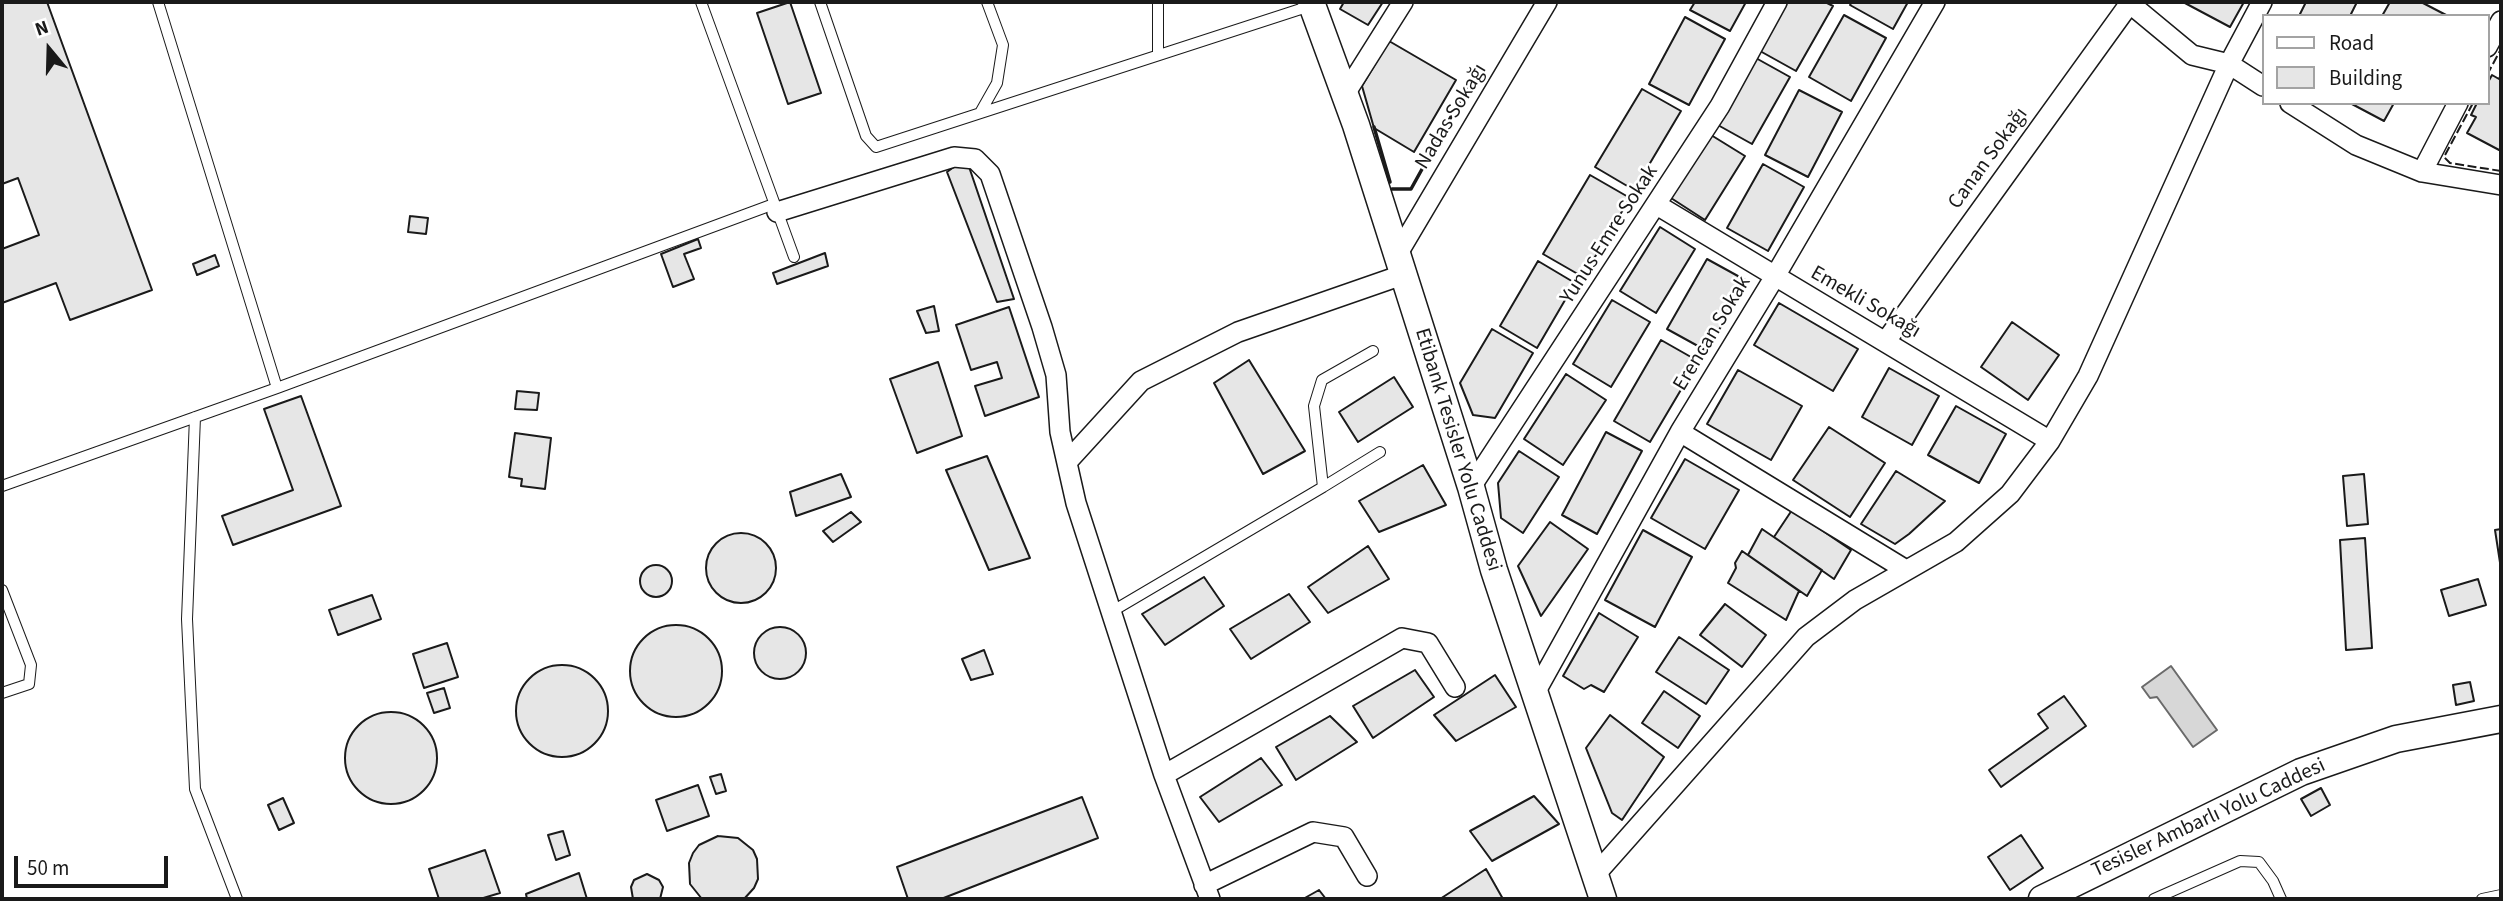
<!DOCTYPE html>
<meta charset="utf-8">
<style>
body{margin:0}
#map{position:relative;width:2503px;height:901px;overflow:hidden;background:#fff;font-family:"Source Sans 3",sans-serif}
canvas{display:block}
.frame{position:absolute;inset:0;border:4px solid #1a1a1a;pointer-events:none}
.legend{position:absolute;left:2262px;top:14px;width:228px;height:91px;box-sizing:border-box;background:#fff;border:2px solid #a3a3a3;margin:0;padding:9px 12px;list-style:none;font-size:21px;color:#1a1a1a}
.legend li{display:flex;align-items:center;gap:14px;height:35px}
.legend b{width:35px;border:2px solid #a3a3a3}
.north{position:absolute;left:14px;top:14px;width:70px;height:70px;-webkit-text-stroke:5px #fff;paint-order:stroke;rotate:341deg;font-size:19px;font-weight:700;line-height:28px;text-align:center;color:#1a1a1a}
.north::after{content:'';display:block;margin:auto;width:24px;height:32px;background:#1a1a1a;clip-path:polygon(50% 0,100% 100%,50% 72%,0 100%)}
.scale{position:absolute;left:14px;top:856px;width:154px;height:32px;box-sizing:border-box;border:4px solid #1a1a1a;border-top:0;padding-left:9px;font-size:21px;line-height:24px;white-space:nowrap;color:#1a1a1a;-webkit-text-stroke:5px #fff;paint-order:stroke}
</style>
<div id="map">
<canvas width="2503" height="901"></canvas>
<div class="frame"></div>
<ul class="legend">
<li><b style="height:9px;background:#fff"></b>Road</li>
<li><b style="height:19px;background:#e6e6e6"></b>Building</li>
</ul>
<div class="north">N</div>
<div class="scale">50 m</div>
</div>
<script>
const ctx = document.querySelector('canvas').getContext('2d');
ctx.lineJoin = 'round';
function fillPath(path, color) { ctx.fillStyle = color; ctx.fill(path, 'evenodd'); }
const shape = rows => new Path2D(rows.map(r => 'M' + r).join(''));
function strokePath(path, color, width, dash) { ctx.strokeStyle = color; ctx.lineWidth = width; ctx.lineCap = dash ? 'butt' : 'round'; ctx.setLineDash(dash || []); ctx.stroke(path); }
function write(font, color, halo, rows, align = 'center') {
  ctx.font = font + ' "Source Sans 3",sans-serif'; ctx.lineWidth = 5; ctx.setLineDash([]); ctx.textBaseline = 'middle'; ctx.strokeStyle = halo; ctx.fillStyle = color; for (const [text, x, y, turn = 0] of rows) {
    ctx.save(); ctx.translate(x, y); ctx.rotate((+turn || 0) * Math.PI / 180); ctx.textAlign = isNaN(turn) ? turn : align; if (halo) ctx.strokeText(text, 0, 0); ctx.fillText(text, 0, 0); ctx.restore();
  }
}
const water = shape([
 [2171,666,2217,730,2193,747,2157,697,2150,698,2142,687,2171,666]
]);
fillPath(water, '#d7d7d7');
strokePath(water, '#6a6a6a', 2);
const building = shape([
 [2,2,47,2,152,290,70,320,56,283,2,303,2,249,39,235,18,178,2,184,2,2],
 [790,2,821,93,788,104,757,13,790,2],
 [1344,2,1383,2,1368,25,1340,9,1344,2],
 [1695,2,1746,2,1730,31,1690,10,1695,2],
 [1787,2,1825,2,1833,6,1796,71,1760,51,1787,2],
 [1852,2,1908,2,1893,29,1850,5,1852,2],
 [2183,2,2244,2,2230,27,2183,2],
 [2306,2,2357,2,2350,16,2299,16,2306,2],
 [2390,2,2421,2,2448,16,2382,16,2390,2],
 [1844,15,1886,38,1851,101,1809,77,1844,15],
 [1685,17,1725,39,1689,105,1649,84,1685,17],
 [1389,41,1456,80,1414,152,1374,128,1362,86,1389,41],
 [1754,57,1790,77,1752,144,1716,124,1754,57],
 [2501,74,2501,151,2467,133,2476,117,2471,115,2477,103,2487,103,2487,84,2492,75,2499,79,2501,74],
 [1642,89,1681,111,1634,190,1595,167,1642,89],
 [1799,90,1842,112,1808,177,1765,155,1799,90],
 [2350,103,2394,103,2384,121,2350,103],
 [1711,135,1745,156,1705,220,1671,198,1711,135],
 [966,158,1014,299,997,302,947,172,966,158],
 [1763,164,1804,187,1768,251,1727,228,1763,164],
 [1590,175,1630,198,1583,277,1543,254,1590,175],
 [410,216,428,218,426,234,408,232,410,216],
 [1660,227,1695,249,1656,313,1620,291,1660,227],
 [698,239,701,248,684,254,694,279,673,287,661,254,698,239],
 [825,253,828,266,777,284,773,273,825,253],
 [215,255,219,266,197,275,193,264,215,255],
 [1707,259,1747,281,1707,351,1667,329,1707,259],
 [1538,261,1575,283,1537,348,1500,326,1538,261],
 [1612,300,1650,322,1611,387,1573,364,1612,300],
 [1779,303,1858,349,1833,391,1754,345,1779,303],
 [934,306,939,331,926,333,917,311,934,306],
 [1009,307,1039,397,985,416,975,386,1002,378,997,362,971,370,956,325,1009,307],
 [2012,322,2059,355,2028,400,1981,367,2012,322],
 [1492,329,1533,353,1495,418,1473,415,1460,383,1492,329],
 [1661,340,1698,361,1650,442,1614,421,1661,340],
 [1249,360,1305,451,1263,474,1214,383,1249,360],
 [938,362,962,436,917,453,890,379,938,362],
 [1889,368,1939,396,1912,445,1862,417,1889,368],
 [1738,370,1802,406,1771,460,1707,424,1738,370],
 [1566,374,1606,400,1563,465,1524,439,1566,374],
 [1394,377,1413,407,1358,442,1339,412,1394,377],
 [517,391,539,393,537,410,515,409,517,391],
 [301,396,341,506,233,545,222,516,293,490,264,409,301,396],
 [1956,406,2006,434,1979,483,1928,455,1956,406],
 [1829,427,1885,463,1850,517,1793,480,1829,427],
 [1606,432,1642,451,1597,534,1562,515,1606,432],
 [515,433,551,438,545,489,521,486,522,479,509,477,515,433],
 [1519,451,1559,477,1523,533,1501,518,1498,483,1519,451],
 [987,456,1030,558,989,570,946,470,987,456],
 [1685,459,1739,490,1705,549,1651,518,1685,459],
 [1423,465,1446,505,1379,532,1359,501,1423,465],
 [1896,471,1945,501,1909,534,1895,544,1861,524,1896,471],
 [841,474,851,497,796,516,790,492,841,474],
 [2364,474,2368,524,2347,526,2343,476,2364,474],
 [1792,510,1851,550,1834,579,1774,537,1792,510],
 [851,512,861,522,833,542,823,531,851,512],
 [1550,522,1588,549,1541,616,1518,566,1550,522],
 [1762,529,1822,570,1807,596,1748,555,1762,529],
 [2501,529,2501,569,2495,530,2501,529],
 [1643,530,1692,557,1655,627,1605,600,1643,530],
 '706 568a35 35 0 1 1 70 0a35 35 0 1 1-70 0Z',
 [2365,538,2372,648,2346,650,2340,540,2365,538],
 [1368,546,1389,579,1328,613,1308,587,1368,546],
 [1742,551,1799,591,1786,620,1728,583,1736,568,1735,563,1742,551],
 '640 581a16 16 0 1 1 32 0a16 16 0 1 1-32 0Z',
 [1204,577,1224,606,1165,645,1142,614,1204,577],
 [2478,579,2486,605,2449,616,2441,590,2478,579],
 [1289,594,1310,622,1251,659,1230,629,1289,594],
 [372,595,381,619,338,635,329,610,372,595],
 [1725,604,1766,635,1742,667,1700,635,1725,604],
 [1599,613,1638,637,1604,692,1591,685,1584,689,1563,676,1599,613],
 '630 671a46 46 0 1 1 92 0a46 46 0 1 1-92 0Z',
 '754 653a26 26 0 1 1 52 0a26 26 0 1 1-52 0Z',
 [1679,637,1729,670,1706,704,1656,672,1679,637],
 [447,643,458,677,424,688,413,654,447,643],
 [984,650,993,674,971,680,962,659,984,650],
 '516 711a46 46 0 1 1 92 0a46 46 0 1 1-92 0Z',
 [1415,670,1434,697,1373,738,1353,706,1415,670],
 [1495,675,1516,707,1456,741,1434,715,1495,675],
 [2470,682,2474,701,2456,705,2453,685,2470,682],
 [444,688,450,708,434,713,427,693,444,688],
 [1664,691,1700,716,1678,748,1642,723,1664,691],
 [2064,696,2086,726,2001,787,1989,770,2048,728,2038,714,2064,696],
 '345 758a46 46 0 1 1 92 0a46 46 0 1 1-92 0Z',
 [1610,715,1664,757,1622,820,1612,813,1586,748,1610,715],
 [1330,716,1357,742,1296,780,1276,747,1330,716],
 [1261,758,1282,785,1219,822,1200,797,1261,758],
 [721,774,726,791,716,794,710,777,721,774],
 [698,785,709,816,667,831,656,800,698,785],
 [2321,788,2330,805,2311,816,2301,799,2321,788],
 [1534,796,1559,824,1492,861,1470,831,1534,796],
 [1082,797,1098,838,941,899,908,899,897,867,1082,797],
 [283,798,294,823,279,830,268,805,283,798],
 [563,831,570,855,556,860,548,835,563,831],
 [2021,835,2043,868,2010,890,1988,857,2021,835],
 [718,836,738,838,753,850,757,859,758,879,754,888,744,899,702,899,690,884,689,863,693,853,699,845,718,836],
 [485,850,500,893,480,899,439,899,429,869,485,850],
 [1486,869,1503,899,1440,899,1486,869],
 [579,873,587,899,527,899,526,894,579,873],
 [647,874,659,880,663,887,660,899,633,899,631,887,634,880,647,874],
 [1319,890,1326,899,1303,899,1319,890]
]);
fillPath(building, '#e6e6e6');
strokePath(building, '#1a1a1a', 2);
const lane = shape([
 [158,2,277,388],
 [701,2,794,257],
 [820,2,866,136,876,147,1310,6],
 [1158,2,1158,55],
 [980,113,997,83,1003,45,987,2],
 [195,417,187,619,195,789,237,899],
 [2,486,277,388,774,204],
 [1323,487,1380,452],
 [2,590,31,665,29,684,2,693],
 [1111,612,1323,487,1314,406,1322,380,1373,351],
 [2154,899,2240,861,2259,862,2273,881,2281,899],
 [2482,899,2501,895]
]);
const street = shape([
 [2128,2,2192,55,2229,64,2263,86],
 [2487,47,2501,21],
 [1345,94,1403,2],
 [2290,103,2356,145,2422,172,2501,185],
 [2422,172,2458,103],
 [1657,205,2050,441],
 [777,212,954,157,975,159,990,174,1042,327,1056,375,1060,432,1076,503,1164,775,1210,899],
 [1397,255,1547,2],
 [1886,341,2130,3],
 [1680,432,1906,570],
 [1067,462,1141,381,1238,332,1402,275],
 [1471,487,1720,106,1777,2],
 [1535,693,1680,432,1774,278,1935,2],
 [1164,775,1402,638,1428,643,1455,687],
 [1595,875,1806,637,1855,600,1956,542,2010,494,2050,441,2088,376,2229,64,2262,2],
 [1204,885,1313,832,1344,837,1367,876]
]);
const secondary = shape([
 [1311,2,1356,125,1471,487,1494,570,1603,899],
 [2042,899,2301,772,2396,739,2501,719]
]);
strokePath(lane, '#1a1a1a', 12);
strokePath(street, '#1a1a1a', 22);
strokePath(secondary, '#1a1a1a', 29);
strokePath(lane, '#fff', 10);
strokePath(street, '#fff', 19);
strokePath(secondary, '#fff', 26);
strokePath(shape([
 [2487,75,2501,49],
 [2473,103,2444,157,2450,163,2501,171]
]), '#1a1a1a', 2, [9, 3.5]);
strokePath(shape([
 [1374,127,1390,182],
 [1392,189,1411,189,1467,88]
]), '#1a1a1a', 3.5);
write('21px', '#1a1a1a', '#fff', [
 ["Nadas Sokağı",1452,117,-59],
 ["Canan Sokağı",1989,159,-54],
 ["Yunus Emre Sokak",1610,235,-57],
 ["Emekli Sokağı",1865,303,30],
 ["Erencan Sokak",1713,334,-59],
 ["Etibank Tesisler Yolu Caddesi",1457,450,73],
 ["Tesisler Ambarlı Yolu Caddesi",2209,819,-25]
]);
</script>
